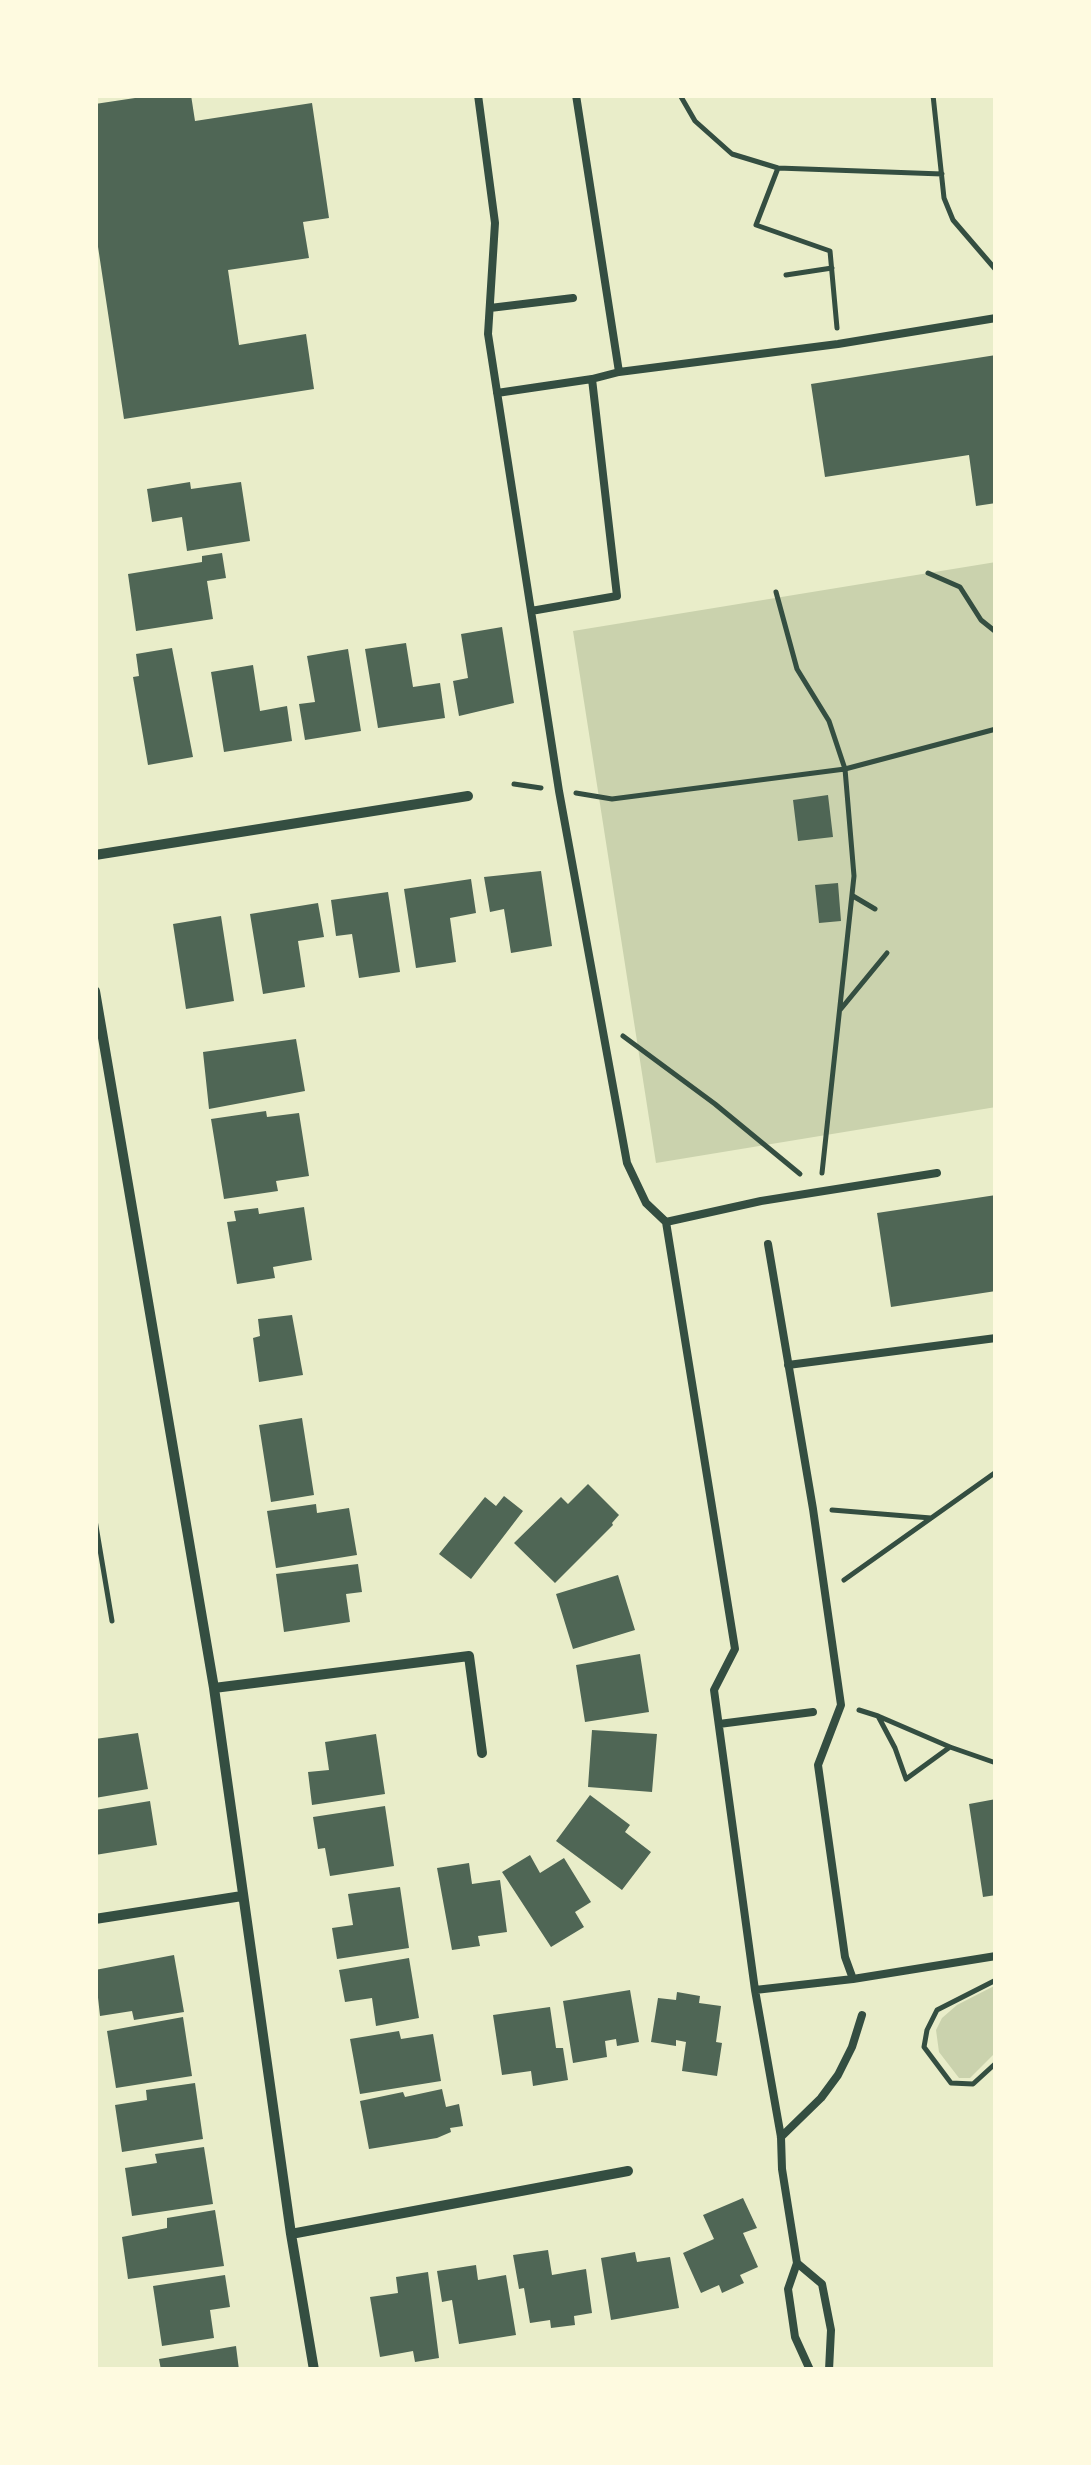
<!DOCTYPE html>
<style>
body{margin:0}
#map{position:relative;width:1091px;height:2465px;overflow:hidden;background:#e9edc9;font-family:Jost,sans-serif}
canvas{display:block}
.frame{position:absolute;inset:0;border:98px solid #fefae0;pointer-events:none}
</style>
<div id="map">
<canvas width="1091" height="2465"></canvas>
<div class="frame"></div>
</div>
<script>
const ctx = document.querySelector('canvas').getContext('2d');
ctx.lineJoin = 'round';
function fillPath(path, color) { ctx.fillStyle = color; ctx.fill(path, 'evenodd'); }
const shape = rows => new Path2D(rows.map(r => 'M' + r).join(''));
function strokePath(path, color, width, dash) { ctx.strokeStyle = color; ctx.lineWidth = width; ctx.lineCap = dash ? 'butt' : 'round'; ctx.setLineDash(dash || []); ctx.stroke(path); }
fillPath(shape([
 [996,562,996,1107,656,1163,573,631],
 [996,1985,996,2052,970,2078,959,2078,939,2052,936,2030,942,2018,957,2005]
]), '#cad2ad');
fillPath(shape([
 [155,95,191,95,195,121,312,103,329,218,303,222,309,258,228,270,239,345,306,334,314,389,124,419,95,227,95,104],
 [996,355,996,503,976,506,969,455,825,477,811,384],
 [190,482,191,489,241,482,250,541,187,551,182,517,152,522,147,489],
 [222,553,226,578,207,581,213,619,136,631,128,574,202,562,202,556],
 [502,627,514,703,459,716,453,681,468,678,461,634],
 [406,643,413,687,440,683,445,718,378,728,365,649],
 [172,648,193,757,148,765,133,677,139,676,136,654],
 [348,649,361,731,305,740,299,704,315,702,307,656],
 [253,665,260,711,287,706,292,741,224,752,211,672],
 [828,795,833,837,798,841,793,800],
 [541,871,552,946,511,953,504,909,490,912,484,877],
 [471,879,476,913,450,918,456,962,416,968,404,889],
 [838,883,841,921,819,923,815,885],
 [388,892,400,972,359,978,352,934,336,936,331,900],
 [318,903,324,937,298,941,305,987,263,994,250,914],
 [221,916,234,1001,186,1009,173,924],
 [296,1039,305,1091,209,1109,203,1052],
 [266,1111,267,1117,299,1113,309,1176,276,1181,278,1191,224,1199,211,1119],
 [996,1195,996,1291,891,1307,877,1213],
 [304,1207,312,1260,273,1267,275,1278,237,1284,227,1222,236,1221,234,1211,258,1208,259,1214],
 [292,1315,303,1375,259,1382,253,1338,260,1336,258,1319],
 [302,1418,314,1495,271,1502,259,1425],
 [588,1484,619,1515,612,1523,613,1525,555,1583,514,1543,561,1497,568,1504],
 [504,1496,523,1511,471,1579,439,1554,485,1497,496,1506],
 [316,1504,317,1513,349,1508,357,1555,276,1568,267,1511],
 [358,1564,362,1592,346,1594,350,1622,284,1632,276,1574],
 [618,1575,635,1630,573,1649,556,1594],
 [640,1654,649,1712,585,1722,576,1665],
 [592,1730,657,1734,652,1792,588,1787],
 [138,1733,148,1789,95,1798,95,1739],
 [376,1734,385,1794,312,1805,308,1772,329,1770,325,1742],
 [590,1795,630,1825,625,1832,651,1852,622,1890,556,1841],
 [996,1799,996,1895,983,1897,969,1804],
 [150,1801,157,1845,95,1855,95,1810],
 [385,1806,394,1866,330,1876,325,1848,318,1849,313,1817],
 [530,1855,540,1873,564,1858,591,1902,575,1912,584,1927,551,1947,502,1872],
 [469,1863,472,1884,500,1880,507,1932,478,1936,480,1946,452,1950,437,1868],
 [400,1887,409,1948,337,1959,332,1928,353,1925,348,1894],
 [174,1955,184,2012,134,2020,132,2011,100,2016,95,1970],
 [409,1958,419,2018,376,2026,372,1998,345,2002,339,1970],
 [630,1990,639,2042,617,2046,616,2039,605,2041,607,2057,573,2063,563,2001],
 [677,1992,700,1996,699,2003,721,2006,716,2042,722,2043,717,2076,682,2071,686,2042,676,2040,676,2046,651,2042,658,1998,676,2000],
 [550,2007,556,2048,563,2048,568,2080,533,2086,531,2071,502,2075,493,2015],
 [183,2017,192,2076,116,2088,107,2031],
 [399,2031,401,2039,433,2034,441,2081,360,2094,350,2039],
 [195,2083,203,2139,122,2152,115,2105,147,2100,146,2090],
 [442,2089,446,2107,459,2104,463,2126,450,2128,451,2132,437,2138,369,2149,360,2101,403,2092,405,2097],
 [204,2147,213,2204,132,2216,125,2168,157,2163,155,2154],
 [743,2198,757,2228,743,2233,758,2267,740,2275,744,2283,722,2293,719,2285,701,2293,683,2253,714,2239,703,2215],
 [215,2210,224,2266,128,2279,122,2237,167,2228,167,2218],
 [548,2250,552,2275,586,2269,592,2313,574,2316,575,2325,551,2328,550,2320,530,2323,524,2288,519,2289,513,2255],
 [635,2252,637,2262,670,2257,679,2308,611,2320,601,2258],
 [476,2265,478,2280,506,2275,516,2335,459,2344,452,2300,442,2302,437,2271],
 [428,2272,439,2358,415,2362,413,2351,380,2357,370,2297,398,2293,396,2277],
 [225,2275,230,2307,210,2310,214,2338,162,2346,153,2286],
 [236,2346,239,2370,161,2370,159,2359]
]), '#4f6655');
strokePath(shape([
 [680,95,695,121,732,154,778,168,942,174],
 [933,95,944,198,953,220,996,270],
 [778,168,756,225,830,251,837,328],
 [786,275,832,268],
 [928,573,960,587,981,620,996,632],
 [776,592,797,669,829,721,845,769,854,876,822,1173],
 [514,784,541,788],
 [576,793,612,799,845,769,996,729],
 [853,896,875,909],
 [840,1010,887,953],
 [623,1036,715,1104,800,1174],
 [832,1510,931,1518],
 [95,1520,112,1621],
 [844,1580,996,1472],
 [859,1710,878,1716,950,1747,906,1779,895,1748,878,1716],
 [950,1747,996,1763],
 [996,1980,937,2010,927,2030,924,2047,951,2083,973,2084,996,2063]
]), '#344e41', 5);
strokePath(shape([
 [478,95,495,223,488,334,559,791,627,1163,646,1203,666,1222,761,1201,937,1173],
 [490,308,573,298],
 [619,372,838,344,996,318],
 [497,393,592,379],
 [531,611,617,596,592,379,619,372,576,95],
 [666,1222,735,1649,714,1690,755,1990,781,2137,782,2169,797,2263,788,2289,795,2337,810,2370],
 [768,1244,813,1509,841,1705,818,1765,845,1957,853,1979],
 [788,1365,996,1338],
 [719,1724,813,1712],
 [755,1990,853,1979,996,1956],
 [781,2137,821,2098,838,2075,852,2047,862,2015],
 [797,2263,822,2284,831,2330,829,2370]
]), '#344e41', 8);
strokePath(shape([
 [95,855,468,796],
 [95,991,214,1688,291,2234,314,2370],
 [214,1688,469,1656,482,1753],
 [95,1919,242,1896],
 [291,2234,628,2171]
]), '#344e41', 10);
</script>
